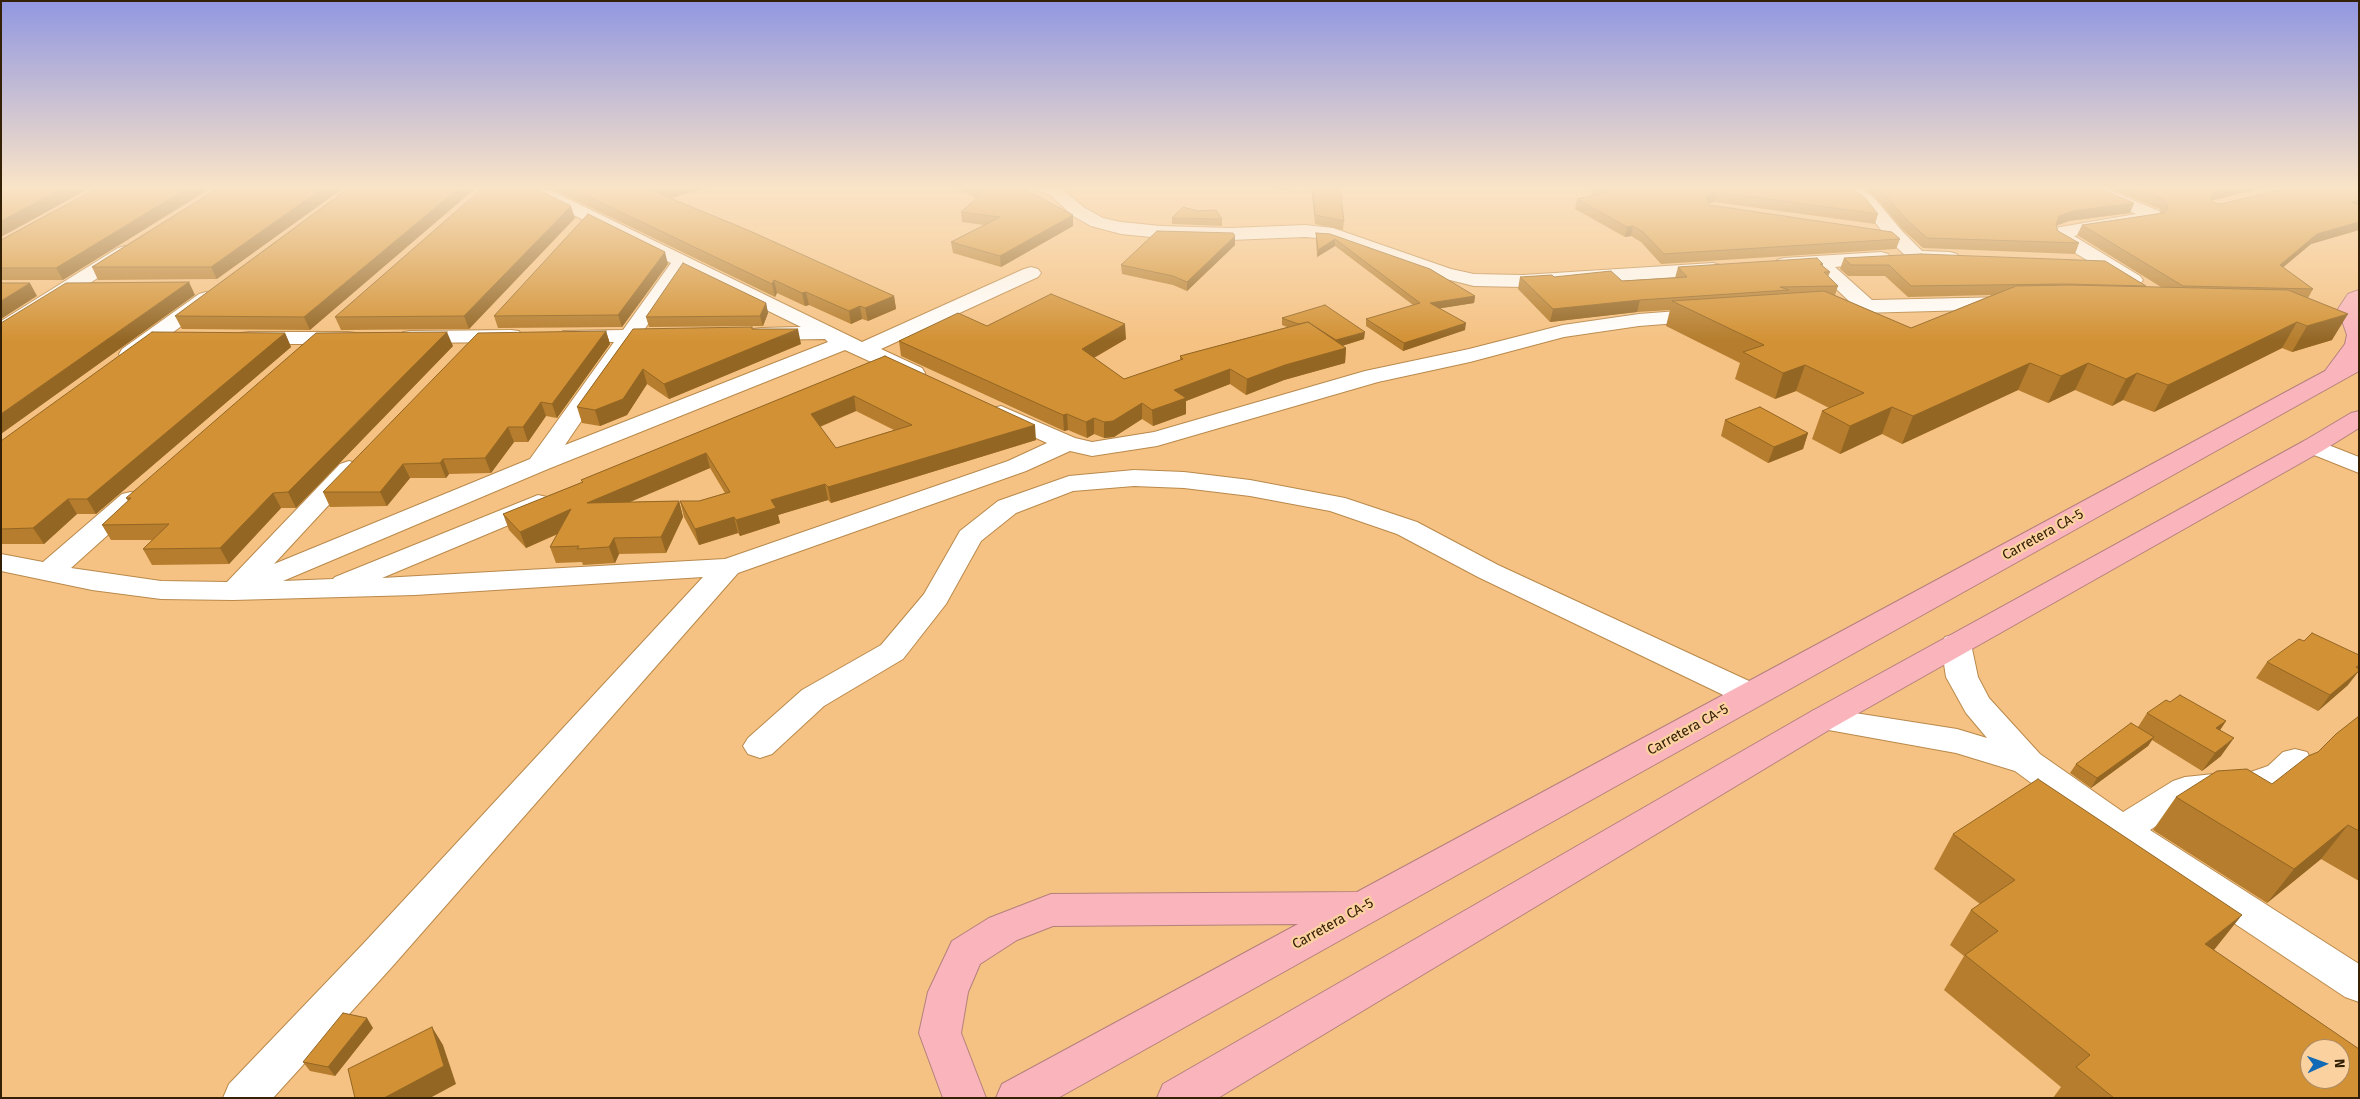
<!DOCTYPE html>
<style>
body{margin:0}
#map{position:relative;width:2360px;height:1099px;overflow:hidden;background:#f5c283;font-family:"Fira Sans",sans-serif}
canvas{display:block}
.frame{position:absolute;inset:0;border:2px solid #332005;pointer-events:none}
.north{position:absolute;left:2300px;top:1039px;width:50px;height:50px;box-sizing:border-box;background:#fbd1a0;border:1px solid #ab8a62;border-radius:50%;rotate:88deg;font-size:14px;font-weight:700;line-height:20px;text-align:center;color:#332005}
.north::after{content:'';display:block;margin:auto;width:18px;height:22px;background:#126ab7;clip-path:polygon(50% 0,100% 100%,50% 72%,0 100%)}
</style>
<div id="map">
<canvas width="2360" height="1099"></canvas>
<div class="frame"></div>
<div class="north">N</div>
</div>
<script>
const ctx = document.querySelector('canvas').getContext('2d');
ctx.lineJoin = 'round';
const shape = rows => new Path2D(rows.map(r => 'M' + r).join(''));
function strokePath(path, color, width, dash) { ctx.strokeStyle = color; ctx.lineWidth = width; ctx.lineCap = dash ? 'butt' : 'round'; ctx.setLineDash(dash || []); ctx.stroke(path); }
function fillPath(path, color) { ctx.fillStyle = color; ctx.fill(path, 'evenodd'); }
function write(font, color, halo, rows, align = 'center') {
  ctx.font = font + ' "Fira Sans",sans-serif'; ctx.lineWidth = 4.5; ctx.setLineDash([]); ctx.textBaseline = 'middle'; ctx.strokeStyle = halo; ctx.fillStyle = color; for (const [text, x, y, turn = 0] of rows) {
    ctx.save(); ctx.translate(x, y); ctx.rotate((+turn || 0) * Math.PI / 180); ctx.textAlign = isNaN(turn) ? turn : align; if (halo) ctx.strokeText(text, 0, 0); ctx.fillText(text, 0, 0); ctx.restore();
  }
}
const minor = shape([
 [523,187,544,187,862,342,1024,269,1031,267,1038,269,1041,273,1038,277,881,349,922,368,925,373,922,378,914,380,906,378,845,350,548,469,283,581,333,579,335,577,538,495,547,497,551,503,547,509,382,578,725,559,1008,461,1047,443,993,418,989,413,993,408,1001,406,1075,438,1092,442,1154,432,1365,371,1469,349,1563,325,1639,314,1704,309,1711,311,1714,315,1711,319,1704,321,1639,326,1564,337,1470,362,1378,382,1157,446,1092,456,1070,451,1026,471,738,573,391,968,273,1098,223,1098,229,1084,363,944,703,577,415,595,233,600,161,599,92,590,1,571,1,554,43,562,122,494,131,492,140,494,144,500,140,506,71,568,161,581,227,582,340,464,349,461,358,464,362,469,274,564,530,459,614,342,571,342,563,341,560,336,563,331,623,330,671,263,525,191,523,187],
 [685,270,801,327,761,328,753,329,750,334,753,339,761,340,825,339,828,342,565,445,635,342,666,342,674,341,677,336,674,331,666,330,644,330,685,270],
 [1037,187,1060,187,1085,208,1103,218,1121,222,1161,226,1230,228,1305,225,1333,228,1451,269,1474,274,1523,275,1713,263,1720,265,1723,269,1720,273,1713,275,1523,287,1474,286,1438,277,1330,239,1305,237,1230,240,1161,238,1121,234,1091,226,1073,216,1051,196,1040,191,1037,187],
 [1834,187,1861,187,1876,200,1902,231,1922,251,1950,252,1957,254,1960,258,1957,262,1950,264,1910,260,1888,239,1864,208,1849,195,1836,191,1834,187],
 [2080,187,2102,187,2159,211,2162,215,2159,221,2153,222,2074,236,2140,276,2143,280,2140,284,2133,286,2126,284,2062,245,2053,236,2055,228,2136,214,2082,191,2080,187],
 [125,246,132,248,135,252,132,256,9,335,1,336,1,321,118,248,125,246],
 [1881,252,1888,254,1891,258,1888,262,1835,267,1872,300,2009,297,2016,299,2019,303,2016,307,2009,309,1822,314,1815,312,1812,308,1815,304,1849,301,1814,268,1784,270,1777,268,1774,264,1777,260,1784,258,1881,252],
 [206,292,213,294,216,298,213,302,138,359,130,361,122,359,119,354,122,349,199,294,206,292],
 [511,330,519,331,522,336,519,341,511,342,411,343,403,342,400,337,403,332,411,331,511,330],
 [249,332,348,332,356,333,359,338,356,343,348,344,249,344,241,343,238,338,241,333,249,332],
 [2313,439,2359,457,2359,473,2304,451,2301,446,2304,441,2313,439],
 [1134,470,1184,472,1250,480,1345,498,1417,522,1498,565,1762,687,1767,695,1762,703,1751,706,1740,703,1478,577,1397,534,1330,511,1250,496,1184,488,1134,486,1073,491,1016,513,981,541,946,604,903,659,824,706,772,754,760,758,748,754,743,746,748,738,802,690,881,645,924,594,960,531,998,501,1069,476,1134,470],
 [1956,634,1967,637,1971,644,1978,677,1989,698,2040,754,2123,812,2173,781,2185,777,2214,774,2242,775,2268,766,2283,752,2295,749,2307,752,2312,761,2307,770,2292,784,2243,801,2214,800,2193,802,2150,830,2359,964,2359,1002,2345,997,2109,840,2015,771,1956,753,1812,727,1807,719,1812,711,1823,708,1957,729,1987,738,1966,713,1946,677,1941,644,1945,637,1956,634]
]);
const highway = shape([
 [2359,290,2359,371,1058,1098,996,1098,1002,1084,1298,924,1053,926,1017,940,980,964,968,992,961,1033,986,1098,943,1098,919,1033,928,992,952,941,989,918,1051,894,1357,892,2325,371,2345,344,2347,335,2338,309,2348,294,2359,290],
 [2359,411,2359,428,2322,451,1834,727,1218,1098,1157,1098,1163,1084,1812,711,2304,441,2351,413,2359,411]
]);
strokePath(minor, '#b9894b', 2);
strokePath(highway, '#b4807c', 2);
fillPath(minor, '#fff');
fillPath(highway, '#f9b4bc');
fillPath(shape([
 [99,187,63,280,1,280,1,240],
 [220,187,217,279,98,280,92,267],
 [350,187,310,330,182,329,175,316],
 [548,187,708,187,671,198,894,296,896,309,868,321,862,319,851,324,809,305,805,306,777,293,775,297],
 [954,187,1020,187,1073,226,1001,267,953,253,951,242,984,225,962,222,961,212,976,198],
 [1272,187,1293,187,1282,191],
 [1311,187,1340,187,1344,221,1343,230,1315,224],
 [1592,187,1851,187,1878,214,1875,224,1714,202,1709,203,1710,205,1900,239,1896,249,1661,264,1641,242,1631,236,1625,237,1575,209,1577,199,1593,195,1591,194],
 [1863,187,2095,187,2134,203,2130,213,2069,221,2056,226,2058,231,2079,243,2075,254,1923,248,1903,230,1877,199],
 [2106,187,2267,187,2212,200,2215,203,2221,204,2359,187,2359,230,2311,244,2283,267,2313,289,2308,298,2332,340,2292,352,2282,348,2154,412,2123,400,2112,406,2075,390,2048,403,2018,390,1902,444,1882,434,1840,454,1812,439,1822,411,1829,408,1796,391,1775,399,1735,379,1740,363,1666,326,1670,310,1637,312,1550,322,1518,289,1520,277,1554,277,1622,281,1675,278,1678,267,1823,264,1823,266,1830,272,1828,277,1838,286,1835,295,1911,328,1992,295,1908,297,1885,276,1848,276,1840,269,1844,258,2146,286,2146,287,2161,287,2077,235,2082,225,2161,213,2160,209],
 [575,218,469,329,341,330,335,317],
 [1172,218,1222,219,1222,226,1172,224],
 [1316,233,1330,234,1475,296,1474,303,1440,308,1465,330,1403,351,1366,326,1366,319,1413,305,1335,246,1317,257,1316,240],
 [1235,245,1187,291,1173,285,1122,274,1121,265],
 [668,264,622,327,498,328,494,316],
 [766,303,768,313,763,326,649,327,646,317],
 [1282,318,1364,339,1342,346,1346,348,1345,363,1284,380,1246,395,1230,384,1186,401,1186,414,1153,426,1142,419,1114,437,1104,438,1094,434,1087,438,1068,430,1064,431,901,356,899,341,987,326,1126,339,1094,358,1124,379,1180,360,1180,356,1287,327,1282,325],
 [633,329,753,329,801,344,669,399,647,384,627,415,600,426,582,423,577,407],
 [606,331,610,344,557,418,546,416,528,442,514,442,491,473,449,474,446,478,410,478,387,506,330,507,323,492],
 [285,333,291,347,96,514,77,514,44,544,1,544,1,441],
 [453,346,296,508,281,508,229,564,152,565,143,549,152,540,111,540,102,525,128,501,126,498],
 [885,356,1036,440,831,503,828,500,778,515,780,523,740,536,738,533,699,545,684,517,680,501,699,501,725,493,710,468,630,502,679,501,683,517,666,553,619,554,615,563,583,565,582,562,556,563,550,547,558,534,526,548,509,530,503,514,582,482,581,480],
 [856,411,894,430,836,448,820,427],
 [1725,420,1808,433,1803,449,1768,463,1721,436],
 [2267,662,2348,685,2318,711,2256,678],
 [2170,702,2226,721,2220,730,2221,756,2202,771,2152,740,2148,746,2091,788,2070,773,2076,764,2138,727,2147,713],
 [2359,716,2359,881,2321,859,2267,903,2153,830,2176,797,2272,784,2318,752],
 [1953,834,2214,950,2359,1098,2053,1098,2061,1087,1944,990,1964,956,1950,945,1971,910,1980,904,1934,869],
 [373,1028,335,1076,310,1071,303,1062]
]), '#b57d2d');
fillPath(shape([
 [65,187,92,187,1,237,1,221],
 [189,187,213,187,63,280,56,268],
 [324,187,345,187,217,279,211,267],
 [460,187,477,187,310,330,304,317],
 [668,187,708,187,656,203,653,191],
 [1282,187,1293,187,1282,191],
 [2233,187,2267,187,2210,201,2206,208,2214,191],
 [1717,192,1714,202,1706,204,1706,199,1709,194],
 [2359,200,2359,209,2351,202],
 [2134,203,2130,213,2069,221,2054,226,2059,216,2073,211],
 [571,206,575,218,469,329,464,316],
 [1073,215,1073,226,1001,267,1000,256],
 [2359,222,2359,230,2311,244,2274,275,2280,265,2317,234],
 [1633,226,1631,236,1625,237,1627,227],
 [1235,236,1235,245,1187,291,1187,282],
 [1335,239,1335,246,1317,257,1318,250],
 [665,252,668,264,622,327,618,315],
 [774,280,777,293,775,297,772,284],
 [189,282,195,295,1,434,1,414],
 [30,283,37,296,1,319,1,301],
 [806,292,809,305,805,306,802,293],
 [894,296,896,309,868,321,865,308],
 [1475,296,1474,303,1430,310,1430,303],
 [1640,300,1637,312,1550,322,1553,309],
 [766,303,768,313,763,326,760,316],
 [860,306,862,319,851,324,849,311],
 [2348,314,2332,340,2292,352,2307,326],
 [2297,322,2282,348,2154,412,2168,385],
 [1466,323,1465,330,1403,351,1404,343],
 [1125,324,1126,339,1083,364,1082,349],
 [798,329,801,344,669,399,664,384],
 [606,331,610,344,557,418,552,404],
 [447,332,453,346,296,508,288,492],
 [1365,332,1364,339,1335,348,1336,340],
 [285,333,291,347,96,514,87,499],
 [1346,348,1345,363,1284,380,1246,395,1247,379,1285,365],
 [2030,363,2018,390,1902,444,1913,416],
 [2088,363,2075,390,2048,403,2061,376],
 [1805,365,1796,391,1775,399,1783,373],
 [643,369,647,384,627,415,600,426,595,410],
 [1230,369,1230,384,1186,401,1186,414,1153,426,1152,410,1174,390],
 [2137,373,2123,400,2112,406,2126,379],
 [854,396,856,411,814,429,811,414],
 [541,402,546,416,528,442,523,427],
 [1142,403,1142,419,1114,437,1104,438,1104,422],
 [1892,407,1882,434,1840,454,1850,426],
 [1067,414,1068,430,1064,431,1063,415],
 [1094,418,1094,434,1087,438,1086,422],
 [1035,425,1036,440,831,503,828,487],
 [508,427,514,442,491,473,485,458],
 [1808,433,1803,449,1768,463,1774,447],
 [706,453,710,468,592,518,587,503],
 [443,459,449,474,446,478,440,463],
 [403,464,410,478,387,506,380,492],
 [825,484,828,500,778,515,780,523,740,536,736,520,771,500],
 [273,493,281,508,229,564,220,548],
 [68,499,77,514,44,544,33,528],
 [679,501,683,517,666,553,661,537],
 [571,509,577,525,526,548,520,532],
 [734,517,738,533,699,545,695,529],
 [614,538,619,554,615,563,609,547],
 [2359,665,2359,667,2354,674,2359,671,2348,685,2318,711,2330,695],
 [2226,721,2214,739,2216,728],
 [2154,737,2148,746,2091,788,2097,778],
 [2234,738,2221,756,2202,771,2215,753],
 [2348,825,2321,859,2267,903,2294,869],
 [2242,915,2214,950,2178,979,2205,944],
 [367,1018,373,1028,335,1076,328,1067],
 [432,1027,443,1045,456,1084,430,1098,384,1098]
]), '#936624');
const building = shape([
 [1,187,65,187,1,221,1,187],
 [99,187,189,187,56,268,1,268,1,240,99,187],
 [220,187,324,187,211,267,92,267,220,187],
 [350,187,460,187,304,317,175,316,350,187],
 [484,187,532,187,571,206,464,316,335,317,484,187],
 [568,187,668,187,653,191,750,231,894,296,865,308,860,306,849,311,806,292,802,293,774,280,772,284,568,187],
 [974,187,1020,187,1073,215,1000,256,951,242,1000,217,961,212,984,192,974,187],
 [1313,187,1340,187,1344,221,1315,215,1313,187],
 [1598,187,1851,187,1866,199,1878,214,1717,192,1709,194,1706,199,1710,205,1892,232,1900,239,1664,254,1643,232,1633,226,1627,227,1577,199,1609,192,1598,187],
 [1878,187,2095,187,2134,203,2073,211,2059,216,2056,225,2058,231,2079,243,1927,238,1907,220,1878,187],
 [2134,187,2233,187,2214,191,2210,198,2215,203,2221,204,2291,187,2359,187,2359,200,2351,202,2359,205,2359,222,2317,234,2280,265,2313,289,2183,286,2082,225,2164,213,2168,208,2164,199,2134,187],
 [1183,207,1198,211,1216,210,1222,219,1172,218,1183,207],
 [588,214,665,252,618,315,494,316,588,214],
 [1157,231,1233,233,1235,236,1187,282,1173,276,1121,265,1157,231],
 [1316,233,1330,234,1430,269,1475,296,1430,303,1466,323,1404,343,1366,319,1420,303,1335,239,1318,250,1316,233],
 [1921,254,2105,261,2146,286,2064,284,1911,286,1889,265,1851,265,1844,258,1921,254],
 [1817,258,1823,264,1820,264,1830,272,1824,272,1838,286,1780,287,1789,290,1640,300,1553,309,1520,277,1552,275,1554,277,1611,271,1622,281,1687,277,1678,267,1817,258],
 [683,263,766,303,760,316,646,317,683,263],
 [189,282,1,414,1,323,66,283,189,282],
 [1,283,30,283,1,301,1,283],
 [2070,285,2288,290,2348,314,2307,326,2297,322,2168,385,2137,373,2126,379,2088,363,2061,376,2030,363,1913,416,1892,407,1850,426,1822,411,1864,393,1805,365,1783,373,1743,352,1764,345,1672,301,1824,291,1911,328,2016,286,2070,285],
 [1051,294,1125,324,1082,349,1124,379,1183,359,1180,356,1308,322,1346,348,1285,365,1247,379,1230,369,1174,390,1186,398,1152,410,1142,403,1113,421,1104,422,1094,418,1086,422,1067,414,1063,415,899,341,958,313,987,326,1051,294],
 [1325,305,1365,332,1336,340,1308,322,1298,324,1282,318,1325,305],
 [752,327,752,329,798,329,664,384,643,369,623,399,595,410,577,407,633,329,752,327],
 [606,331,552,404,541,402,523,427,508,427,485,458,443,459,440,463,403,464,380,492,323,492,478,333,606,331],
 [152,332,285,333,87,499,68,499,33,528,1,529,1,441,152,332],
 [447,332,288,492,273,493,220,548,143,549,169,524,102,525,131,498,126,498,316,333,447,332],
 [885,356,1035,425,828,487,825,484,771,500,776,508,736,520,734,517,695,529,680,501,699,501,730,492,706,453,587,503,679,501,661,537,614,538,609,547,577,549,579,546,550,547,571,509,520,532,503,514,583,482,581,480,885,356],
 [854,396,912,425,836,448,811,414,854,396],
 [1760,407,1808,433,1774,447,1725,420,1760,407],
 [2312,633,2359,655,2359,665,2356,667,2359,669,2359,671,2330,695,2267,662,2299,639,2304,641,2312,633],
 [2180,695,2226,721,2216,728,2234,738,2215,753,2147,713,2166,700,2170,702,2180,695],
 [2359,716,2359,831,2348,825,2294,869,2176,797,2217,771,2247,769,2272,784,2308,756,2318,752,2336,734,2359,716],
 [2131,723,2154,737,2097,778,2076,764,2131,723],
 [2038,779,2242,915,2205,944,2359,1049,2359,1098,2114,1098,2076,1067,2090,1055,1965,955,1998,931,1971,910,2015,880,1953,834,2038,779],
 [2310,1049,2340,1049,2340,1079,2310,1079,2310,1049],
 [343,1013,367,1018,328,1067,303,1062,343,1013],
 [432,1027,444,1066,384,1098,355,1098,348,1069,432,1027]
]);
fillPath(building, '#d29134');
strokePath(building, '#936624', 1);
const sky = ctx.createLinearGradient(0, 0, 0, 341);
sky.addColorStop(0, '#9197e1');
sky.addColorStop(0.55, '#fae4c7');
sky.addColorStop(1, '#fae4c700');
ctx.fillStyle = sky;
ctx.fillRect(0, 0, 2360, 341);
write('14px', '#332005', '#fbd1a0', [
 ["Carretera CA-5",2043,535,-29],
 ["Carretera CA-5",1688,730,-29],
 ["Carretera CA-5",1333,924,-29]
]);
</script>
